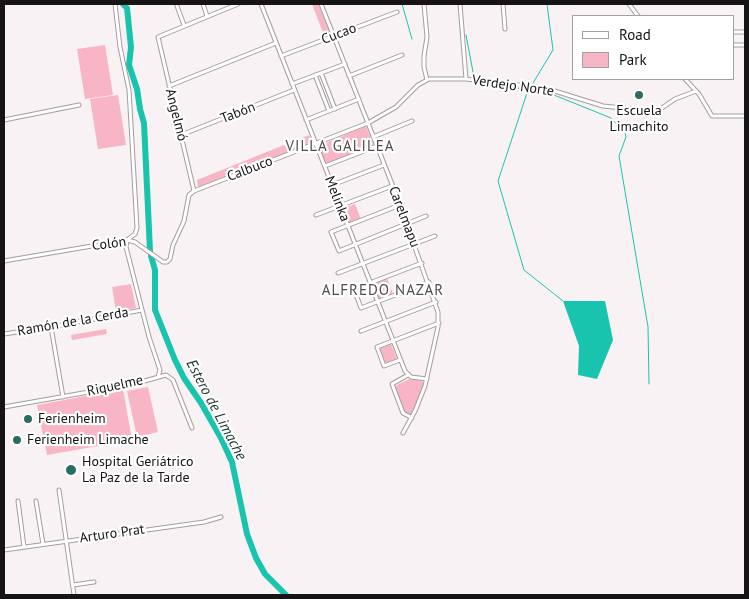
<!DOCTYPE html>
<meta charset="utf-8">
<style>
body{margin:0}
#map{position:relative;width:749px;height:599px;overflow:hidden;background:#f9f2f4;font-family:"PT Sans",sans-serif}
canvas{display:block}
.frame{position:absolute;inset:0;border:5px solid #161415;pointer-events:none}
.legend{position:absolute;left:572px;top:15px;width:162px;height:65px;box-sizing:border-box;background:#fff;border:1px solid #a2a1a1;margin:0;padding:6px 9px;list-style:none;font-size:15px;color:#161415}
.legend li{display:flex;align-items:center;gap:10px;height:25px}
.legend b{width:25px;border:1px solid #a2a1a1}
</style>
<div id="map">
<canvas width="749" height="599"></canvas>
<div class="frame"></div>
<ul class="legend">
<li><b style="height:6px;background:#fff"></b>Road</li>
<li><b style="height:14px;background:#f8b5c5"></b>Park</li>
</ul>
</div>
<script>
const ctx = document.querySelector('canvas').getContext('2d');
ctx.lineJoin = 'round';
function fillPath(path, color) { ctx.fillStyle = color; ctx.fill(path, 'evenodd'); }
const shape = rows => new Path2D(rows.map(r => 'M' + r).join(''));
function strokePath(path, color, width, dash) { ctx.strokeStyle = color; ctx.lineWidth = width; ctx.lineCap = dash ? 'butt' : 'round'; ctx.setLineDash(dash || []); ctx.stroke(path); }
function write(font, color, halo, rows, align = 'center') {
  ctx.font = font + ' "PT Sans",sans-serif'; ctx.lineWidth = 4.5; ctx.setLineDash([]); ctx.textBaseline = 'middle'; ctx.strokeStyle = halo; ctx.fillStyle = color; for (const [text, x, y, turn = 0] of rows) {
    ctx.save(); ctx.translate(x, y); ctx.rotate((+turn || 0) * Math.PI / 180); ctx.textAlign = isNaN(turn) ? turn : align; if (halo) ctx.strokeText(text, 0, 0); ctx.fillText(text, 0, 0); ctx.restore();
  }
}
fillPath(shape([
 [312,4,318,4,331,35,325,38],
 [105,45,113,95,85,99,77,49],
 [118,95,126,145,98,149,90,99],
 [366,126,374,146,326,165,319,146],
 [309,135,312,143,198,187,197,180],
 [355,204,361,219,350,224,344,208],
 [387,278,393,294,379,300,373,283],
 [131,284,136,308,116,311,112,287],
 [106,329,107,334,72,340,71,335],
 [391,344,397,359,385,363,379,348],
 [409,379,422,381,424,384,411,416,404,413,395,389,397,385],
 [148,387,158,432,137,437,127,391],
 [123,389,132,440,47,455,37,405]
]), '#f8b5c5');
fillPath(shape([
 [563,301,605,301,613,340,597,379,578,375,579,346]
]), '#19c4ae');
strokePath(shape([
 [402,4,412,39],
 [547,4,553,50,527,93,498,181,524,270,563,301],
 [466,35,474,77],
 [483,82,554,95,611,118,625,133,626,137,619,156,648,327,649,384]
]), '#19c4ae', 1);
strokePath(shape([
 [123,4,127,8,131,47,129,65,137,89,140,109,144,123,150,251],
 [151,256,155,270,155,310,175,360,184,378,201,403,221,438,232,462,247,534,256,558,265,574,286,595]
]), '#19c4ae', 6);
const minor = shape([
 [115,4,120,47,129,90,137,228,135,234,127,240,126,247,149,337,160,370,158,377],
 [203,4,207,16],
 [261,4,405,371,411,377,427,379],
 [321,4,394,189,438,312,438,327,425,386,415,411,403,433],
 [424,4,427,37,424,56,424,67,427,80],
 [460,4,466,79],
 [503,4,505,29],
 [629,4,638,16],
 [177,6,184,25],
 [733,32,745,32],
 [733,45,744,45],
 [281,56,397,12],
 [321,73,335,109],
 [315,75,329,111],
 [349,76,402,55],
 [685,79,699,94,712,116,745,116],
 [292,84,345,64],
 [169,86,276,43],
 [4,120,79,105],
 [306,120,359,99],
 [181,135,294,90],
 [373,137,412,121],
 [325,166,377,146],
 [332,185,384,165],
 [194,191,158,37,238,4],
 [400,205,331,232,339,251,426,216],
 [316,215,392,186],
 [4,261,127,240,135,242,163,262,167,262,170,259,173,245,184,221,189,195,194,191,368,123,396,107,418,85,429,79,466,79,545,88,603,106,653,111,659,110,675,99,696,91],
 [422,263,354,289,361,308,429,282],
 [338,273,435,236],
 [51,327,63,397],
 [361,331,436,302],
 [4,334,51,327,142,310],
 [400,360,384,366,377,347,439,323],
 [408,375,392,384,403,413,412,418],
 [4,407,134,384,166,375,173,380,192,428],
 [59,490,74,595],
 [18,501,24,547],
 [36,501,43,544],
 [4,550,204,522,221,517],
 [73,585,94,582]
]);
strokePath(minor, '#a39d9f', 5);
strokePath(minor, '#fff', 3);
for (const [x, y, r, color] of [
 [639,95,5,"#286e63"],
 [28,419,5,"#286e63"],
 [17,440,5,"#286e63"],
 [71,470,6,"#286e63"]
]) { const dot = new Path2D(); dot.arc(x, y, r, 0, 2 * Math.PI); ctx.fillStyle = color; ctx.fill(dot); strokePath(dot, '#fff', 2); }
write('14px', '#161415', '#fff', [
 ["Cucao",339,34,-21],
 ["Verdejo Norte",513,86,8],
 ["Tabón",238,113,-21],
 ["Angelmó",176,115,76],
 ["Calbuco",250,169,-21],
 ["Melinka",337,199,69],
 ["Carelmapu",404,217,69],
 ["Colón",109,244,-7],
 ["Ramón de la Cerda",73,322,-10],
 ["Riquelme",115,386,-12],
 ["Arturo Prat",112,534,-8]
]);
write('14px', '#161415', '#fff', [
 ["Escuela",639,111,"center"],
 ["Limachito",639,127,"center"],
 ["Ferienheim",38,419],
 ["Ferienheim Limache",27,440],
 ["Hospital Geriátrico",82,462],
 ["La Paz de la Tarde",82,478]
], 'left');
ctx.letterSpacing = '1px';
write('15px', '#504b4c', '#fff', [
 ["VILLA GALILEA",340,147],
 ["ALFREDO NAZAR",383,291]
]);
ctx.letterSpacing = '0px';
write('italic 15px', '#1b332f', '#fff', [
 ["Estero de Limache",216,410,62]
]);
</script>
